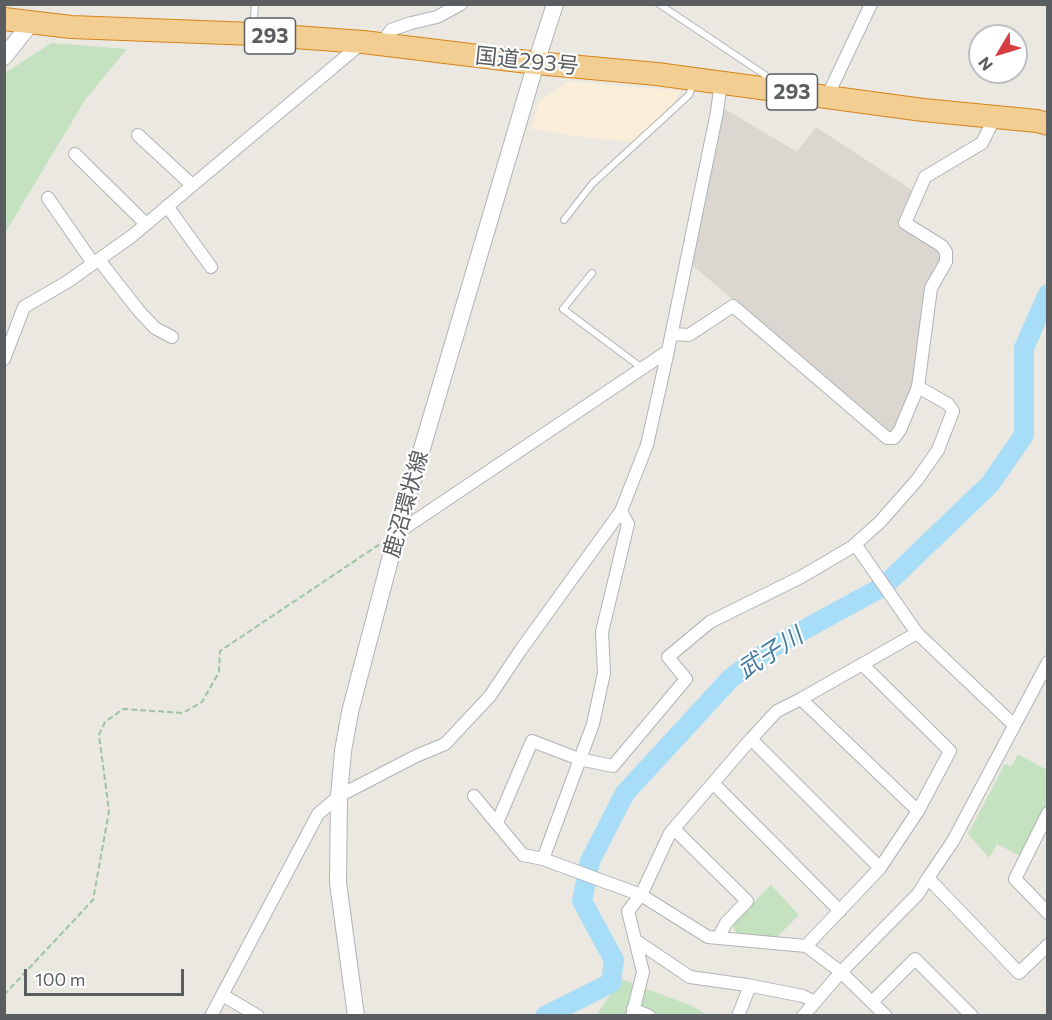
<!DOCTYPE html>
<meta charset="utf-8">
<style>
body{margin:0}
#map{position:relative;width:1052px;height:1020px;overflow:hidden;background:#ebe8e2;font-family:Commissioner,sans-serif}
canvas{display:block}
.frame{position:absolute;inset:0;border:6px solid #5a5e61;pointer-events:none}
.north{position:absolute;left:968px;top:24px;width:60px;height:60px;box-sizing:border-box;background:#fff;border:2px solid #bdbfc0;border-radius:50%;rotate:232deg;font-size:16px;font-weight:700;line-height:24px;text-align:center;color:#5a5e61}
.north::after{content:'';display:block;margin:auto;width:21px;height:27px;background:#d73c43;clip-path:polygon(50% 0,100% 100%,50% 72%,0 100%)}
.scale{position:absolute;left:24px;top:969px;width:160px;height:27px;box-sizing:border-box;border:3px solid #5a5e61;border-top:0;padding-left:8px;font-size:18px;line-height:21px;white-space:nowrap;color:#5a5e61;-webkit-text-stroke:4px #fff;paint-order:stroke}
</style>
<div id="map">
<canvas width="1052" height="1020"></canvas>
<div class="frame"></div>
<div class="north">N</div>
<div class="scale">100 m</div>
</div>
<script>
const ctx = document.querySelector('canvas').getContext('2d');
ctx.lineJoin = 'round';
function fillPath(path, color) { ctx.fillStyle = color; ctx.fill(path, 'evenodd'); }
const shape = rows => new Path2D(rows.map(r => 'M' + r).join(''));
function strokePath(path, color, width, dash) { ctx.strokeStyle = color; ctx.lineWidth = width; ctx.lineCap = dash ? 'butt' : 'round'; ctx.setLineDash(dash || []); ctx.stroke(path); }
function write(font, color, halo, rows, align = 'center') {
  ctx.font = font + ' Commissioner,"Noto Sans JP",sans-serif'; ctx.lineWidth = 4.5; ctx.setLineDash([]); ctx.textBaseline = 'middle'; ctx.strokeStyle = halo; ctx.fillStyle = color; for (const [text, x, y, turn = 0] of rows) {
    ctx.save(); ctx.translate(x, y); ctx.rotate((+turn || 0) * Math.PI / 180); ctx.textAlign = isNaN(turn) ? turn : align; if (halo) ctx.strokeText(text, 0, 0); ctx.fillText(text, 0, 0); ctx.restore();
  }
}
fillPath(shape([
 [569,81,641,88,681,90,674,103,633,142,582,137,531,129,539,101]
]), '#faeed8');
fillPath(shape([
 [723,108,797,152,816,127,912,190,897,224,938,249,940,259,925,290,912,387,892,430,888,433,690,263]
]), '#dbd7d0');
fillPath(shape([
 [51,43,127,49,85,100,5,233,5,73],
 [1018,754,1047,770,1047,804,1020,856,997,844,989,858,968,834,1005,764,1011,767],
 [771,885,799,915,774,940,737,934,732,925],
 [621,979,692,1006,708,1015,596,1016]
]), '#c4e1c0');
strokePath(shape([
 [545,1016,611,983,614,960,582,901,590,861,625,793,731,678,776,645,884,586,990,484,1024,435,1024,348,1048,294]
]), '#a7ddf6', 20);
const lane = shape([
 [659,4,765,75,772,84],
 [253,31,255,4],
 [564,220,592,184,689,95,694,82],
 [592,273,563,309,642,368]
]);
const street = shape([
 [381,44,391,30,411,23,437,17,461,4],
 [827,97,871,4],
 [138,135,192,185],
 [75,154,146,224],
 [48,198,93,263],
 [167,206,211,267],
 [99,260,139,311,155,328,172,337],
 [672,334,689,335,733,306,887,438,894,438,900,430,918,387,931,288,946,262,946,252,942,246,905,223,925,177,982,143,995,117],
 [4,359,24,307,67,282,132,236,362,43],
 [397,533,668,351],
 [855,544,917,633,1014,725],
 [862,664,950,751,918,811],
 [801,699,777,711,751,739,880,868,918,811,801,699,917,633],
 [713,783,840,911],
 [474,796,523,855,543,859,641,895,708,937,806,946,841,972,918,894,928,878,953,841,1048,662],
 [1048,813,1015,879,1048,913],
 [497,823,532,741,579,759,613,766,686,679,668,657,710,622,801,577,852,547,880,522,917,480,938,450,953,411,948,404,918,387],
 [674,829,747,901,726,923,718,938],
 [543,859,593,724,604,673,602,632,628,524,621,511],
 [928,878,1019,973,1048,945],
 [635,940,690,977,747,985,803,996,815,1002],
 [806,946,880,868],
 [224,996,258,1016],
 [872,1002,915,959,972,1016],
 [633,1009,649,1016],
 [211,1016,318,814,339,796,416,756,445,744,490,696,520,651,621,511,647,445,668,351,717,112,721,82],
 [632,1016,643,972,628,911,641,895,670,833,751,739],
 [738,1016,750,986],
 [803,1016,841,972,886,1016]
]);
const secondary = shape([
 [4,57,31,23],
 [356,1016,338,883,339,796,343,751,350,712,397,533,536,63,555,4]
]);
const highway = shape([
 [4,19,71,27,253,34,363,42,536,63,657,74,923,110,1037,121,1048,124]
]);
strokePath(lane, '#afb3b6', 8);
strokePath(street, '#afb3b6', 14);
strokePath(secondary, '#aeb2b6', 18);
strokePath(highway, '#d78316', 24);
strokePath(shape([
 [4,995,93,900,109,811,99,735,105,722,123,709,183,713,202,702,219,672,220,651,380,544]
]), '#9cc3a2', 2, [6, 3]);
strokePath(lane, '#fff', 6);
strokePath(street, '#fff', 12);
strokePath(secondary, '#fff', 16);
strokePath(highway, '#f2ce92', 22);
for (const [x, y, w] of [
 [270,36,51],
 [792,92,51]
]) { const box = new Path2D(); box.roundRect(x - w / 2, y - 18, w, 36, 4.5); ctx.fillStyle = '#fff'; ctx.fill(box); strokePath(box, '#5a5e61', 1.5); }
write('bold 21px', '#5a5e61', null, [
 ["293",270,36],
 ["293",792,92]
]);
write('22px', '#5a5e61', '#fff', [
 ["国道293号",527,61,6],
 ["鹿沼環状線",406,504,-74]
]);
write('italic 24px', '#447a9d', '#fff', [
 ["武子川",770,653,-33]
]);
</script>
